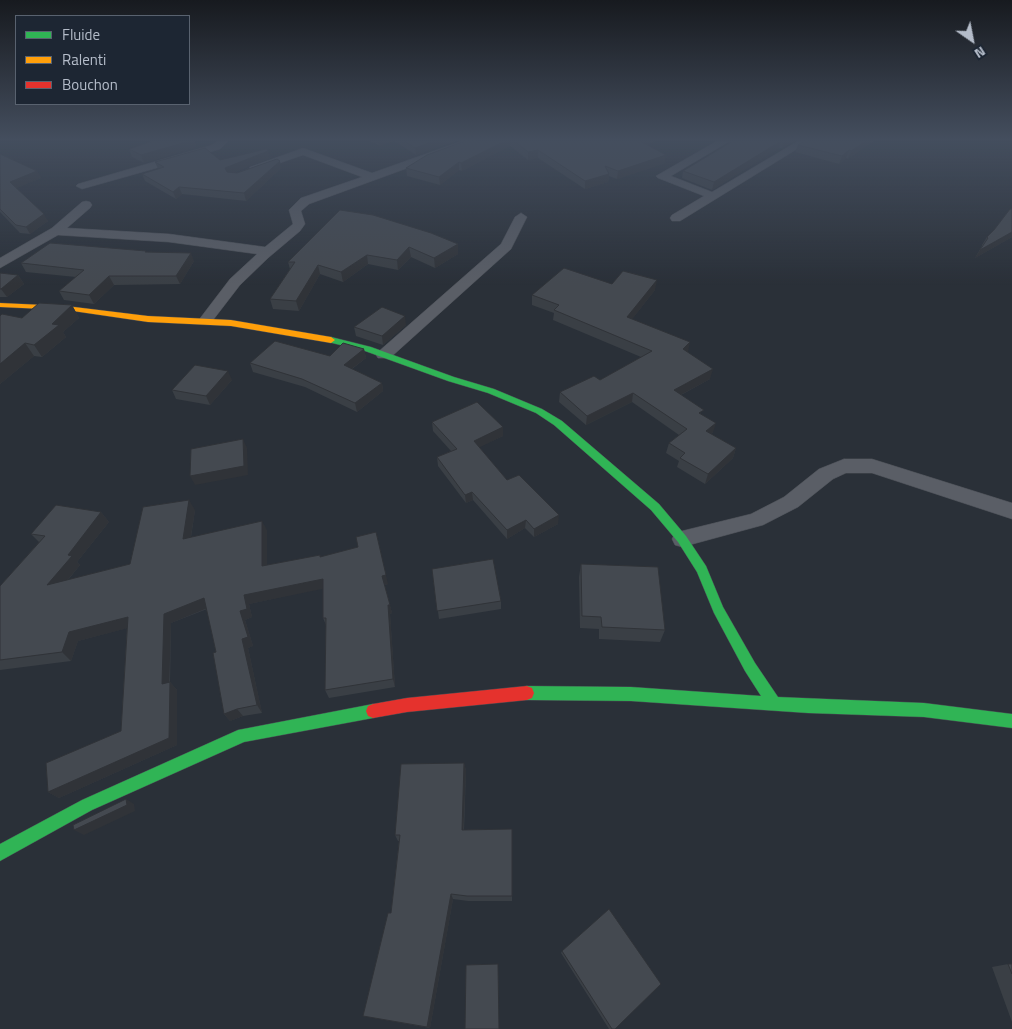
<!DOCTYPE html>
<style>
body{margin:0}
#map{position:relative;width:1012px;height:1029px;overflow:hidden;background:#2a3038;font-family:"Titillium Web",sans-serif}
canvas{display:block}
.legend{position:absolute;left:15px;top:15px;width:175px;height:90px;box-sizing:border-box;background:#1d2633;border:1px solid #59626f;margin:0;padding:6px 9px;list-style:none;font-size:15px;color:#b4bcc9}
.legend li{display:flex;align-items:center;gap:10px;height:25px}
.legend b{width:25px;border:1px solid #59626f}
.north{position:absolute;left:947px;top:15px;width:50px;height:50px;-webkit-text-stroke:4px #1d2633;paint-order:stroke;rotate:147deg;font-size:14px;font-weight:700;line-height:20px;text-align:center;color:#b4bcc9}
.north::after{content:'';display:block;margin:auto;width:18px;height:22px;background:#b4bcc9;clip-path:polygon(50% 0,100% 100%,50% 72%,0 100%)}
</style>
<div id="map">
<canvas width="1012" height="1029"></canvas>
<ul class="legend">
<li><b style="height:6px;background:#30b455"></b>Fluide</li>
<li><b style="height:6px;background:#ff9f0a"></b>Ralenti</li>
<li><b style="height:6px;background:#e5322d"></b>Bouchon</li>
</ul>
<div class="north">N</div>
</div>
<script>
const ctx = document.querySelector('canvas').getContext('2d');
ctx.lineJoin = 'round';
const shape = rows => new Path2D(rows.map(r => 'M' + r).join(''));
function strokePath(path, color, width, dash) { ctx.strokeStyle = color; ctx.lineWidth = width; ctx.lineCap = dash ? 'butt' : 'round'; ctx.setLineDash(dash || []); ctx.stroke(path); }
function fillPath(path, color) { ctx.fillStyle = color; ctx.fill(path, 'evenodd'); }
const street = shape([
 [217,141,228,141,220,149,178,162,82,189,76,186,78,184,212,145,217,141],
 [462,141,477,141,476,143,309,204,301,211,305,224,300,231,268,258,240,285,210,324,200,324,198,321,230,279,257,254,169,242,58,235,0,268,0,258,52,228,82,202,86,201,90,202,92,205,90,208,67,228,169,234,265,247,293,224,289,210,301,198,362,177,303,155,254,172,249,169,250,167,303,148,372,173,462,141],
 [717,141,730,141,671,176,712,192,798,141,810,141,680,221,672,221,670,218,672,215,704,196,658,178,656,176,717,141],
 [521,213,527,217,511,249,390,358,378,358,376,355,378,352,501,244,515,217,521,213],
 [844,459,872,459,1012,503,1012,519,872,473,846,473,833,479,798,507,763,525,682,547,675,545,672,539,675,533,682,531,751,514,784,497,819,469,844,459]
]);
const fast = shape([
 [331,337,371,347,454,377,494,389,542,409,562,421,659,504,686,536,706,566,723,607,755,663,778,697,924,703,1012,714,1012,728,924,717,808,713,631,701,527,700,522,698,520,693,522,688,527,686,631,687,761,696,745,671,714,613,697,572,678,542,651,510,554,425,536,413,488,393,448,381,365,351,328,342,327,340,331,337],
 [373,704,378,706,380,711,378,716,373,718,244,742,92,810,0,861,0,844,82,800,238,730,373,704]
]);
const slow = shape([
 [0,303,66,306,148,316,231,320,331,337,335,340,331,343,231,326,148,322,66,310,0,307,0,303]
]);
const jam = shape([
 [527,686,532,688,534,693,532,698,527,700,407,712,373,718,368,716,366,711,368,706,373,704,407,698,527,686]
]);
strokePath(street, '#484c53', 1);
strokePath(fast, '#484c53', 1);
strokePath(slow, '#484c53', 1);
strokePath(jam, '#484c53', 1);
fillPath(street, '#5a5e66');
fillPath(fast, '#30b455');
fillPath(slow, '#ff9f0a');
fillPath(jam, '#e5322d');
fillPath(shape([
 [370,141,456,141,416,155,394,141,379,146],
 [465,141,655,141,647,145,665,163,617,179,609,176,608,182,585,189,538,158,528,160,510,146,462,171,459,170,440,185,407,176,406,168],
 [729,141,795,141,782,148,779,148,712,190,682,178,683,171,728,144],
 [874,141,848,159,846,158,839,164,795,152,798,145],
 [197,147,144,163,132,157,129,149],
 [268,151,270,158,233,173,281,168,246,201,182,194,176,199,145,181,142,174,158,169,155,162,220,160],
 [0,154,37,171,41,178,16,188,48,221,30,234,20,233,0,212],
 [1012,209,1012,237,975,258,982,246,982,245,987,237,994,230],
 [340,210,458,244,458,254,435,268,411,257,398,270,368,264,343,282,320,274,299,311,273,309,270,299,290,269,288,262],
 [146,251,146,252,194,261,180,284,114,285,94,304,64,300,59,291,76,277,26,272,21,263],
 [0,273,18,275,24,284,7,297,0,297],
 [612,284,655,290,632,319,688,352,710,379,681,395,702,415,713,432,711,434,736,448,733,458,705,484,677,467,679,461,666,453,669,443,679,435,632,402,586,425,559,402,560,392,600,380,641,357,553,320,554,313,532,305,532,295],
 [72,305,79,318,63,332,66,337,42,357,34,356,0,384,0,316,22,318],
 [406,325,383,345,356,336,354,327],
 [364,349,366,358,352,369,382,383,383,391,357,412,305,387,253,372,250,363,330,356],
 [232,380,210,405,176,399,172,390],
 [432,422,503,436,479,447,507,480,558,524,534,537,525,528,507,539,473,500,466,503,438,466,437,457,451,451,433,431],
 [195,510,191,537,267,530,267,565,320,557,388,584,384,585,392,613,390,614,395,687,329,698,325,690,326,625,323,618,323,588,249,604,252,617,245,620,253,646,248,648,262,713,243,716,230,721,224,714,216,652,207,609,171,623,170,682,177,690,177,745,59,798,48,792,121,731,127,628,78,641,71,661,0,670,0,586,39,542,31,534,101,512,109,522,77,562,80,565,68,580,130,564],
 [581,564,665,630,660,642,599,639,599,629,580,628,579,577],
 [432,569,501,601,501,609,439,619],
 [464,763,466,771,464,830,512,829,512,901,468,901,453,899,430,1028,363,1016,391,913,399,841,398,841,395,835],
 [562,951,615,1029,609,1029,561,953],
 [1008,964,1012,964,1012,1022,992,967]
]), '#3a3f45');
fillPath(shape([
 [190,141,195,141,197,147,144,163,141,155],
 [378,141,394,141,379,146],
 [434,141,456,141,416,155,415,148],
 [505,141,510,141,510,146,462,171,461,163],
 [640,141,655,141,638,149],
 [781,141,779,148,712,190,714,182],
 [784,141,795,141,782,148],
 [866,141,874,141,848,159,851,151],
 [538,150,538,158,528,160,528,152],
 [849,150,846,158,839,164,842,156],
 [268,151,270,158,228,175,225,168],
 [666,155,665,163,617,179,618,171],
 [280,161,281,168,246,201,244,193],
 [459,162,459,170,440,185,439,177],
 [37,171,41,178,14,189,10,182],
 [609,174,608,182,585,189,585,181],
 [179,187,182,194,176,199,173,192],
 [44,214,48,221,30,234,26,227],
 [1012,232,1012,237,975,258,980,250],
 [458,244,458,254,435,268,434,258],
 [409,247,411,257,398,270,397,260],
 [191,253,194,261,180,284,176,276],
 [367,255,368,264,343,282,341,272],
 [318,265,320,274,299,311,296,301],
 [18,275,24,284,7,297,1,289],
 [109,276,114,285,94,304,89,295],
 [657,280,655,290,626,327,627,317],
 [72,305,79,318,63,332,66,337,42,357,34,345,52,324],
 [405,316,406,325,383,345,382,336],
 [690,342,688,352,680,359,683,349],
 [25,343,34,356,0,384,0,364],
 [364,349,366,358,346,373,344,365],
 [713,369,710,379,671,400,674,390],
 [228,371,232,380,210,405,206,396],
 [382,383,383,391,357,412,355,403],
 [633,393,632,402,586,425,587,416],
 [716,423,713,432,703,441,706,431],
 [503,427,503,436,474,450,474,441],
 [243,439,247,448,248,475,195,485,190,476],
 [736,448,733,458,705,484,708,474],
 [472,492,473,500,466,503,465,495],
 [189,500,195,510,189,548,183,539],
 [101,512,109,522,77,562,80,565,56,594,47,585,68,555],
 [559,515,558,524,534,537,534,529],
 [526,520,525,528,507,539,507,530],
 [262,521,267,530,267,575,262,566],
 [376,532,388,584,384,585,382,576],
 [323,579,327,588,249,604,252,617,245,620,253,646,248,648,262,713,257,705,242,639,240,611,244,595],
 [204,598,210,607,171,623,169,692,162,684,164,614],
 [388,605,390,605,392,613,390,614,395,687,393,679],
 [128,617,136,626,78,641,71,661,62,652,69,632],
 [170,682,177,690,177,745,59,798,48,792,169,738],
 [237,709,243,716,230,721,224,714],
 [464,763,466,771,463,837,462,830],
 [126,799,134,804,135,811,84,835,74,830],
 [451,894,453,899,430,1028,427,1027]
]), '#303338');
const building = shape([
 [153,141,190,141,141,155,129,149,153,141],
 [405,141,434,141,415,148,405,141],
 [465,141,505,141,461,163,459,162,439,177,406,168,427,155,465,141],
 [514,141,640,141,666,155,618,171,605,166,609,174,585,181,538,150,528,152,514,141],
 [733,141,781,141,714,182,683,171,733,141],
 [804,141,866,141,851,151,849,150,842,156,798,145,804,141],
 [205,148,220,160,266,149,268,151,225,168,227,172,237,173,277,159,280,161,244,193,179,187,173,192,142,174,164,167,155,162,205,148],
 [0,154,37,171,10,182,44,214,26,227,16,225,0,209,0,154],
 [1010,209,1012,209,1012,232,980,250,988,238,987,237,994,230,1010,209],
 [340,210,373,215,431,233,458,244,434,258,409,247,397,260,367,255,341,272,318,265,296,301,270,299,295,262,288,262,340,210],
 [50,243,146,251,145,252,191,253,176,276,109,276,89,295,59,291,84,270,21,263,50,243],
 [564,268,612,284,623,271,657,280,627,317,690,342,683,349,713,369,674,390,704,410,699,413,716,423,706,431,736,448,708,474,680,458,685,453,669,443,687,429,633,393,587,416,560,392,594,376,600,380,652,351,554,310,559,305,532,295,564,268],
 [0,273,18,275,1,289,0,289,0,273],
 [39,303,72,305,52,324,59,325,34,345,25,343,0,364,0,316,2,314,22,318,39,303],
 [382,307,405,316,382,336,354,327,382,307],
 [275,341,330,356,343,343,364,349,344,365,382,383,355,403,302,379,250,363,275,341],
 [195,365,228,371,206,396,172,390,195,365],
 [477,402,503,427,474,441,507,480,519,475,559,515,534,529,526,520,507,530,472,492,465,495,437,457,457,449,432,422,477,402],
 [243,439,244,466,190,476,191,449,243,439],
 [189,500,183,539,262,521,262,566,320,555,320,557,358,547,356,537,376,532,386,575,382,576,390,605,388,605,393,679,325,690,326,618,323,618,323,579,244,595,247,609,240,611,248,637,242,639,257,705,237,709,224,714,213,653,216,652,204,598,164,614,162,684,170,682,169,738,48,792,46,763,121,731,128,617,69,632,62,652,0,660,0,586,45,536,31,534,56,505,101,512,68,555,72,556,47,585,130,564,143,507,189,500],
 [493,559,501,601,437,611,432,569,493,559],
 [581,564,658,567,665,630,602,627,601,617,582,616,581,564],
 [464,763,462,830,512,829,512,896,467,896,451,894,427,1027,363,1016,388,913,391,913,400,835,395,835,401,764,464,763],
 [126,799,127,805,74,830,73,825,126,799],
 [609,909,661,984,615,1029,612,1029,562,951,609,909],
 [498,964,499,1029,465,1029,466,965,498,964],
 [1008,964,1012,964,1012,974,1008,964]
]);
fillPath(building, '#444950');
strokePath(building, '#303338', 1);
const sky = ctx.createLinearGradient(0, 0, 0, 285);
sky.addColorStop(0, '#171a1f');
sky.addColorStop(0.49, '#444e5e');
sky.addColorStop(1, '#444e5e00');
ctx.fillStyle = sky;
ctx.fillRect(0, 0, 1012, 285);
</script>
